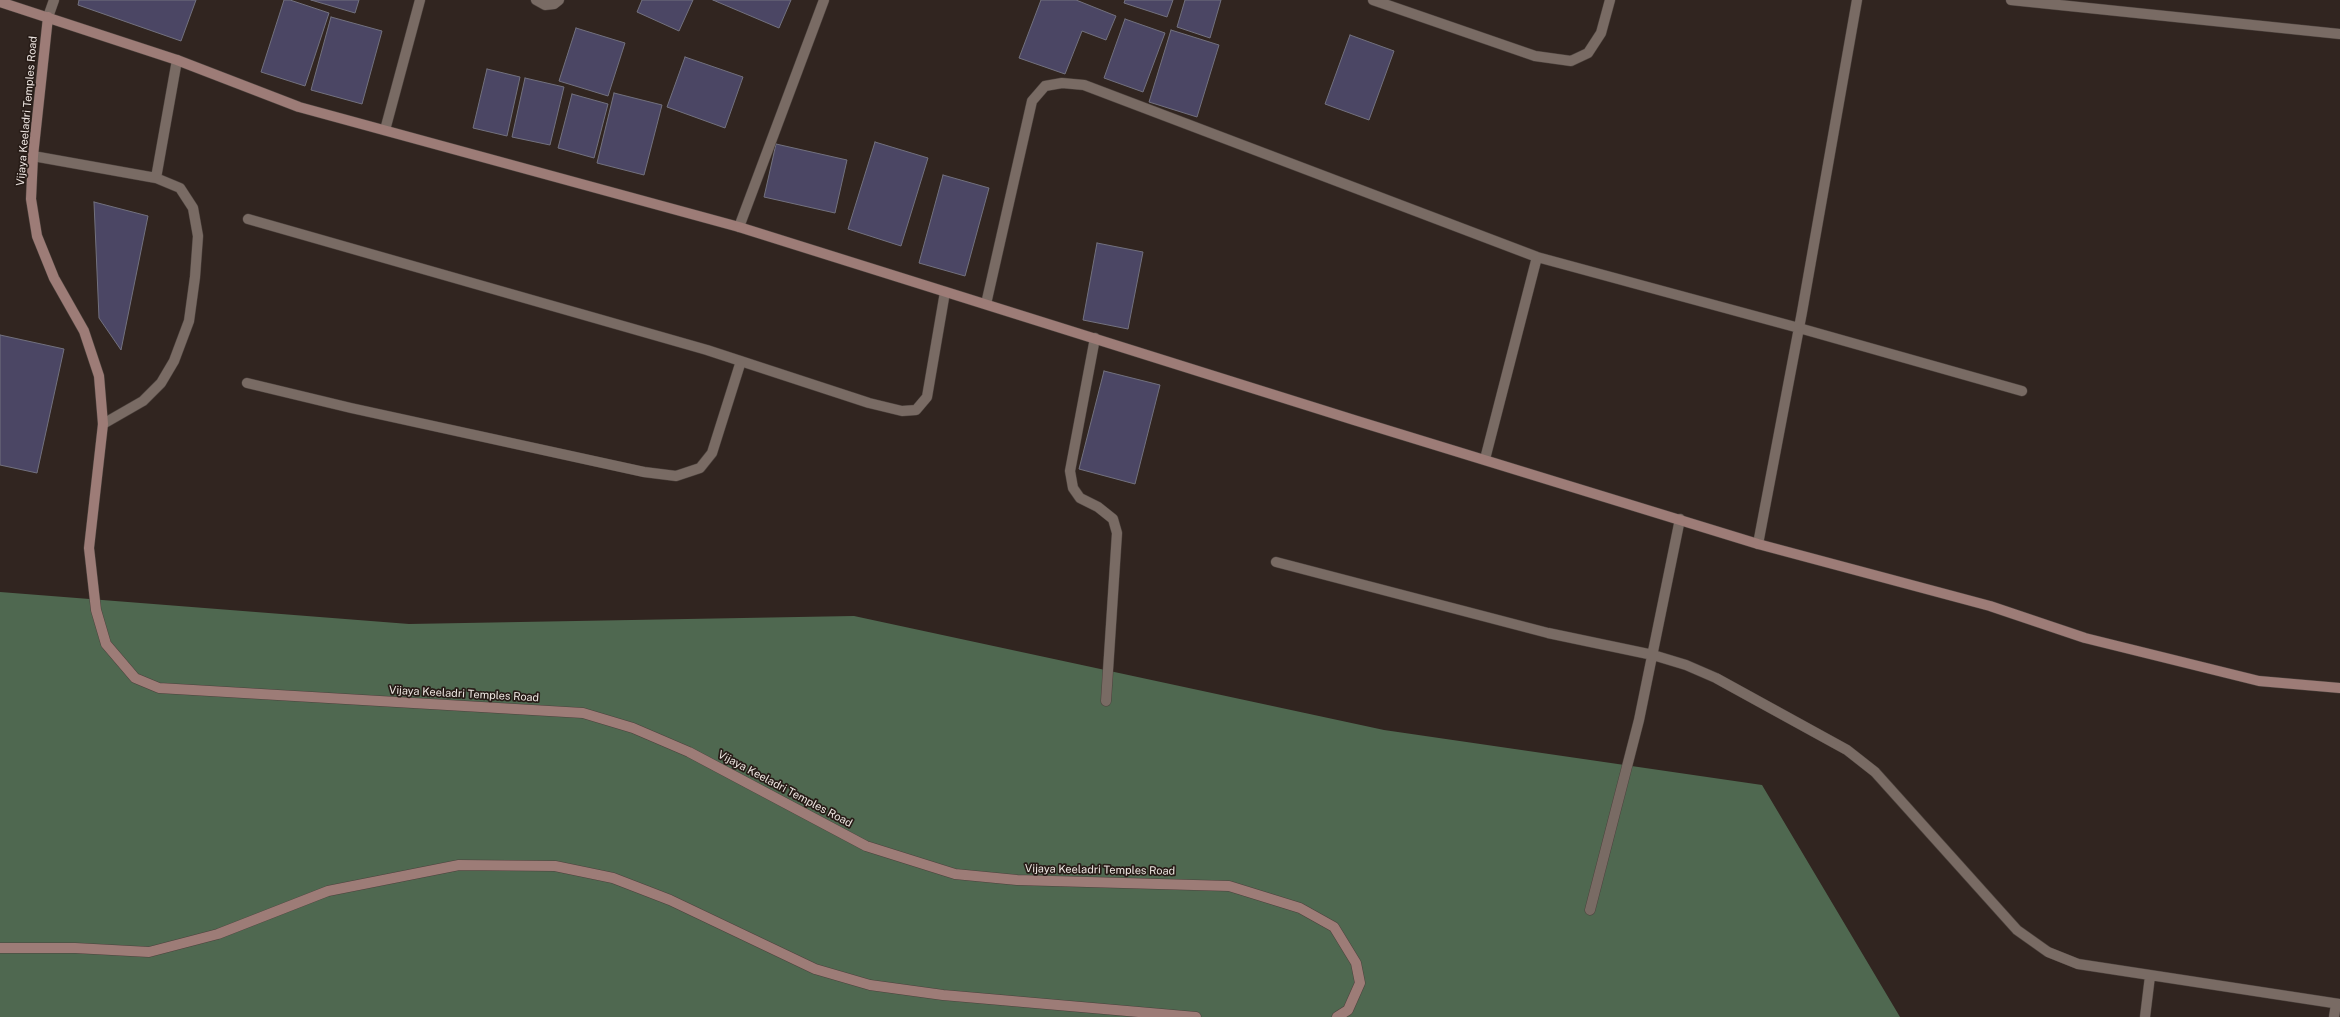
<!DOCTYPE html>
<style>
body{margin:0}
canvas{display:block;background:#312520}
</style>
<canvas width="2340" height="1017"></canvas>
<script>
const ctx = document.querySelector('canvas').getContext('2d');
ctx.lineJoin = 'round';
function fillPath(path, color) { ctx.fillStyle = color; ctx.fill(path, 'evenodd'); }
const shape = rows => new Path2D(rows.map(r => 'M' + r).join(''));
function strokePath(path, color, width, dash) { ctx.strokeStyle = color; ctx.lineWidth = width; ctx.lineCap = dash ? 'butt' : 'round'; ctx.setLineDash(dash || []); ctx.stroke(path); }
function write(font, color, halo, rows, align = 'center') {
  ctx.font = font + ' "Public Sans",sans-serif'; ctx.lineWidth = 3.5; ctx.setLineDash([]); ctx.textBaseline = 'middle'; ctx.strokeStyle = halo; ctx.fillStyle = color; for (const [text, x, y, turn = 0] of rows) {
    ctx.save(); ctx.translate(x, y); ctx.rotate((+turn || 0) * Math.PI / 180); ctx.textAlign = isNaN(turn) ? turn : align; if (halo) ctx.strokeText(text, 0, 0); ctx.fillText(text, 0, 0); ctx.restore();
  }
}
fillPath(shape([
 [0,592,409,624,854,616,1384,730,1762,785,1900,1017,0,1017]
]), '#4f6850');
const building = shape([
 [79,0,196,0,181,41,78,5,79,0],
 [284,0,290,0,329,13,305,86,261,72,284,0],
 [311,0,359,0,355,13,311,0],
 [642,0,693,0,679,31,637,12,642,0],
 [713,0,791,0,779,28,713,0],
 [1041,0,1076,0,1116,16,1106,40,1082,31,1065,74,1019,58,1041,0],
 [1125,0,1173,0,1167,17,1124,3,1125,0],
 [1185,0,1221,0,1210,38,1177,27,1185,0],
 [331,17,382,31,362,104,311,90,331,17],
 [1125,19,1165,33,1143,92,1104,78,1125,19],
 [576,28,625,43,608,96,559,81,576,28],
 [1171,30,1219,45,1197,117,1149,102,1171,30],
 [1350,35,1394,51,1369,120,1325,104,1350,35],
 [685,57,743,77,725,128,667,107,685,57],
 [487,69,520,77,507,136,473,128,487,69],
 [525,78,564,87,550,145,512,137,525,78],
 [614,93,662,105,644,175,597,163,614,93],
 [572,94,608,104,594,158,558,148,572,94],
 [875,142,928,158,901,246,848,229,875,142],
 [776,144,847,160,835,213,764,197,776,144],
 [943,175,989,188,965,276,919,263,943,175],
 [94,202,148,216,121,350,99,318,94,202],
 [1097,243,1143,252,1128,329,1083,320,1097,243],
 [0,335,64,349,37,473,0,465,0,335],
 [1104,371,1160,385,1135,484,1079,469,1104,371]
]);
fillPath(building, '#4b4664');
strokePath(building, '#72717e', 1);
const lane = shape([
 [536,0,545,5,554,4,559,0],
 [385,130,420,0],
 [33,156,156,178,180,188,193,208,198,236,195,277,189,321,174,361,161,383,143,401,103,424],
 [156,178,177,60]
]);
const street = shape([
 [1373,0,1535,56,1571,61,1588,53,1601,33,1610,0],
 [2011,0,2340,34],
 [48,17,54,0],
 [248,219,707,350,869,403,902,411,916,410,927,397,945,292],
 [739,227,824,0],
 [986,304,1032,101,1045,86,1062,83,1084,85,1537,257,1799,328,2022,391],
 [1095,338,1070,471,1073,488,1080,498,1098,507,1113,519,1117,533,1106,701],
 [247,383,351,408,644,472,676,476,700,468,712,453,741,361],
 [1485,459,1537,257],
 [1758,544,1802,312,1857,0],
 [1276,562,1548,633,1653,655,1686,665,1716,678,1847,750,1875,772,2017,930,2048,952,2078,964,2340,1004],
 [1590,910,1639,720,1680,519],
 [2145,1017,2150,976],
 [2334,1017,2336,1004]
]);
const secondary = shape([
 [0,2,177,60,299,107,739,227,1354,420,1758,544,1990,606,2085,638,2259,681,2340,688],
 [48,17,33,156,31,199,37,236,54,278,84,331,99,376,103,424,89,548,96,610,106,644,135,678,159,688,583,713,633,728,689,752,866,846,955,874,1017,880,1229,886,1300,908,1334,927,1356,963,1360,983,1348,1010,1337,1017],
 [0,948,75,948,149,952,218,934,328,891,459,865,555,866,613,878,670,900,815,969,870,985,943,995,1196,1017]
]);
strokePath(lane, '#4c423d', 11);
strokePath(street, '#4c423d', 11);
strokePath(secondary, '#4c423d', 11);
strokePath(lane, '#796b64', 10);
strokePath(street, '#796b64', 10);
strokePath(secondary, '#9d7c77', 10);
write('11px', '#eee6e2', '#271c17', [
 ["Vijaya Keeladri Temples Road",27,111,-85],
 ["Vijaya Keeladri Temples Road",464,694,3],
 ["Vijaya Keeladri Temples Road",785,789,28],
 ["Vijaya Keeladri Temples Road",1100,870,1]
]);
</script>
